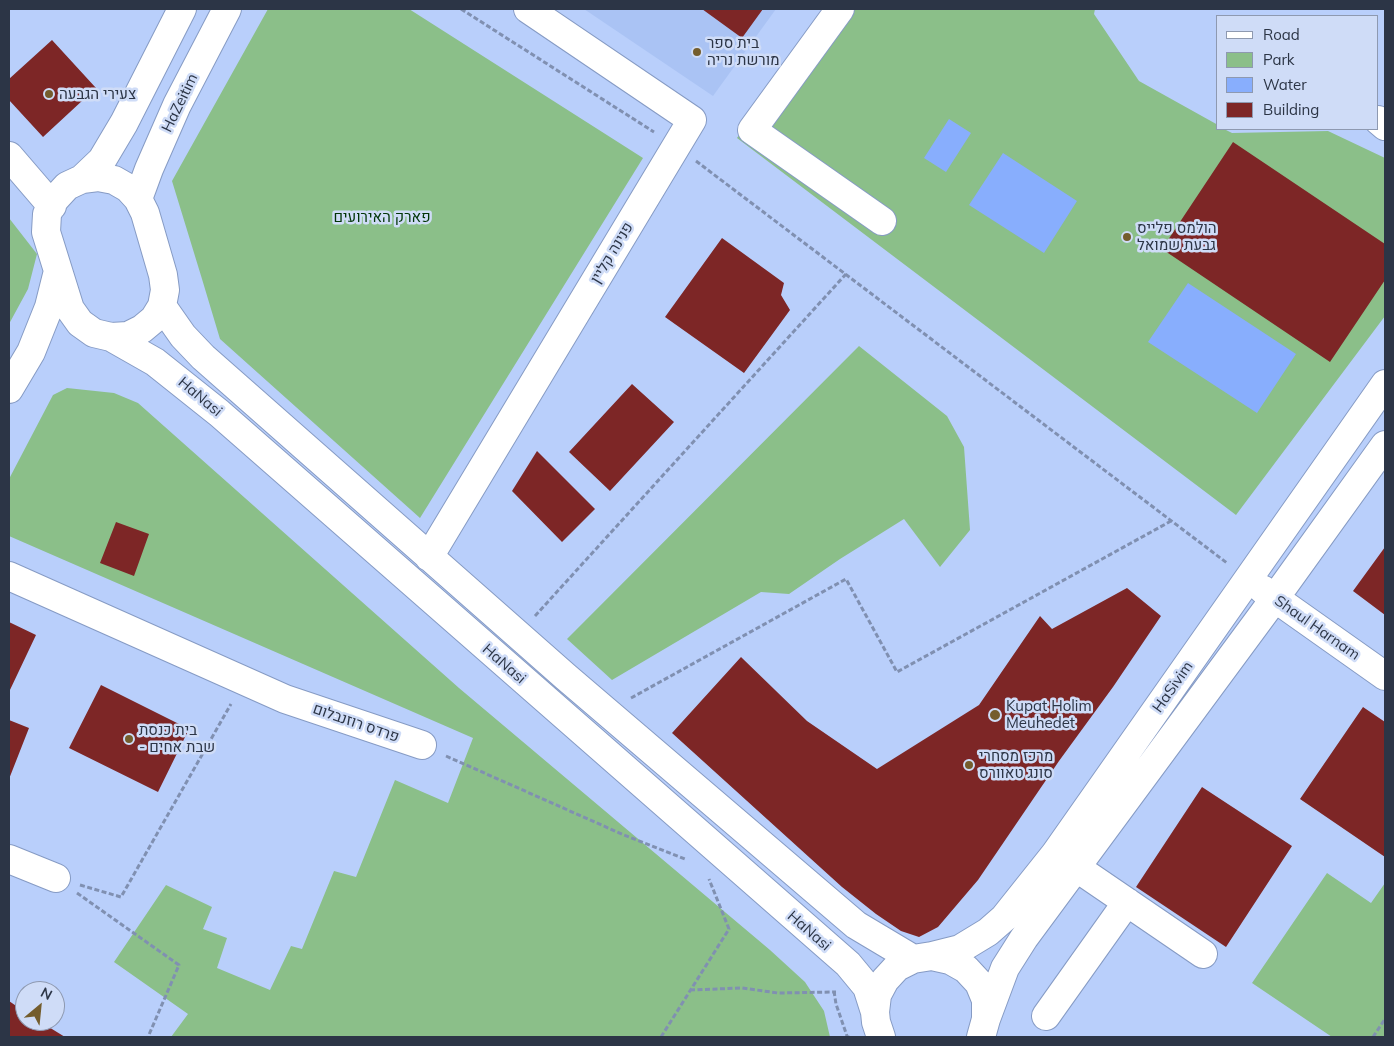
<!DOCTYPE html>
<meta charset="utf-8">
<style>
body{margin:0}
#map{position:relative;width:1394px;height:1046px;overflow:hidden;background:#b9cffb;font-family:Mulish,sans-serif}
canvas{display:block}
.frame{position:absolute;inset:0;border:10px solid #2c3546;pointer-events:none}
.legend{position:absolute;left:1216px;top:15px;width:162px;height:115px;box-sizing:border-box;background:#cfdcf7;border:1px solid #8e99b0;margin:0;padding:6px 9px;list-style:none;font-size:15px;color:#2c3546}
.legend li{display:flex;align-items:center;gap:10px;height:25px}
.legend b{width:25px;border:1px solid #8e99b0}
.north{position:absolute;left:15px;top:981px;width:50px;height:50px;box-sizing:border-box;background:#cfdcf7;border:1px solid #8e99b0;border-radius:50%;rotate:28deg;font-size:14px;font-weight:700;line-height:20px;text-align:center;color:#2c3546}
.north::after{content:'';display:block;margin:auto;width:18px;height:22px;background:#745d2d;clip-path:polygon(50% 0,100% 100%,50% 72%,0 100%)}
</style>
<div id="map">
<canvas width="1394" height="1046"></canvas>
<div class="frame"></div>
<ul class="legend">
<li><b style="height:6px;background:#fff"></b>Road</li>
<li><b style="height:14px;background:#8bbf89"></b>Park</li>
<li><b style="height:14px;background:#88aefd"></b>Water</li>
<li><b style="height:14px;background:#7d2626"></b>Building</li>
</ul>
<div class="north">N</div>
</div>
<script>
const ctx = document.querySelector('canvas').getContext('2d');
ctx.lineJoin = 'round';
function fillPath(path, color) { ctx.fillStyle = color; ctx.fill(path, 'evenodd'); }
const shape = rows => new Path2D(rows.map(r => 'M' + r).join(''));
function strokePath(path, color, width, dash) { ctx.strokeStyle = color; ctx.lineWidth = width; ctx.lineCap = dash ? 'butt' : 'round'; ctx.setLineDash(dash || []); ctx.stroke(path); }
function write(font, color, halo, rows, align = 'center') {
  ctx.font = font + ' Mulish,Heebo,sans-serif'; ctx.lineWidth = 5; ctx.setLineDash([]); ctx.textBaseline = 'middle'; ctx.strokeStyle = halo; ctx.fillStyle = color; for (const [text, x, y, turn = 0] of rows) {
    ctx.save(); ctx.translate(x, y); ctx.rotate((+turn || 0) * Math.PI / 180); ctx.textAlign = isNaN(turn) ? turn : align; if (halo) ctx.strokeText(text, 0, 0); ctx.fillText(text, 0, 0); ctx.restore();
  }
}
fillPath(shape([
 [584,9,776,9,713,96]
]), '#aac3f4');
fillPath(shape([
 [268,9,409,9,643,158,420,518,220,339,202,279,172,181],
 [827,9,1095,9,1094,14,1139,81,1218,125,1218,129,1224,129,1232,133,1328,131,1385,158,1385,316,1236,515,737,138],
 [9,218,37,254,28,289,9,324],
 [859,346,947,416,964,447,970,530,940,567,904,519,840,559,789,594,761,592,612,680,567,639],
 [67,388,114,393,138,403,459,688,770,950,805,982,824,1011,830,1037,171,1037,188,1014,114,962,166,885,212,907,203,929,227,938,217,968,270,990,291,946,302,949,334,871,356,877,395,780,448,803,473,738,9,536,9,479,53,395],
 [1327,873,1371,903,1385,883,1385,1037,1332,1037,1252,983]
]), '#8bbf89');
fillPath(shape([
 [949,119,971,133,946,172,924,158],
 [1003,153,1077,201,1044,253,969,205],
 [1188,283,1296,354,1257,413,1148,342]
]), '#88aefd');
fillPath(shape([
 [702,9,763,9,742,38],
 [52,40,96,88,43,137,9,100,9,79],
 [1233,142,1385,244,1385,280,1330,362,1162,249],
 [722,238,784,283,781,295,790,310,744,373,665,317],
 [632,384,674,422,610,491,569,452],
 [537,451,595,509,562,542,512,491],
 [116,522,149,534,134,576,100,563],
 [1385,547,1385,615,1353,591],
 [1127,588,1161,616,1113,687,1059,761,978,880,938,927,919,937,901,931,876,914,842,887,672,733,741,657,807,721,877,769,979,705,1040,616,1052,629],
 [9,622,36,635,9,692],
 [101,685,189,729,158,792,69,748],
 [1363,707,1385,722,1385,857,1300,799],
 [9,720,29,728,9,779],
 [1202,787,1292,846,1226,947,1136,887],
 [9,1001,25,1012,25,1021,39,1021,65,1037,9,1037]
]), '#7d2626');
const minor = shape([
 [840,9,752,130,882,221],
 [1378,120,1385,126],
 [9,156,52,206],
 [98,177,114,180,128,188,138,199,145,213,163,275,165,290,162,306,154,319,142,329,128,336,111,337,94,333,80,323,70,309,46,232,47,214,55,199,67,186,82,179,98,177],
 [82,179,102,160,124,123,182,9],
 [138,199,149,169,177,105,227,9],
 [162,306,183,336,203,357,566,677,856,925,913,959],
 [111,337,155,362,219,413,848,964,867,987,875,1012],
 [9,389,31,352,49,307,58,271],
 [429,557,692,120,528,9],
 [9,576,285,699,422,745],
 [1262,589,1385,676],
 [9,859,56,878],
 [1077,868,1203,954],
 [932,956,960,949,988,932,1004,918,1055,854,1385,384],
 [1046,1016,1127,902],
 [986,1019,1005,968,1024,938,1275,598,1385,445],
 [881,1037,876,1022,875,1012,877,995,885,980,897,967,913,959,932,956,950,960,966,969,979,983,986,1000,986,1019,981,1037]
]);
strokePath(minor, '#869bc4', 30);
strokePath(shape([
 [461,9,654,132],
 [696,161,1227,563],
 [535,616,846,274],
 [631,698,846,579,897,672,1171,521],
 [446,756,624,835,685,859],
 [80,885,121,897,231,704],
 [77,893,179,965,148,1037],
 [690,990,742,988,778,993,836,992],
 [834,991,836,1004,847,1036,849,1037],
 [661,1037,729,929,709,879],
 [1373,1037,1385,1019]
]), '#8090b1', 3, [5, 2.5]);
strokePath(minor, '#fff', 28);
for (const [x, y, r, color] of [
 [697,52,5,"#745d2d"],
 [49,94,5,"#745d2d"],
 [1127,237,5,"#745d2d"],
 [995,715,6,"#745d2d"],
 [129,739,5,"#745d2d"],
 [969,765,5,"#745d2d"]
]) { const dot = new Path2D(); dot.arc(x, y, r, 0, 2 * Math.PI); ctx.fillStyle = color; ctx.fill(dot); strokePath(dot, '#cfdcf7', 2); }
write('15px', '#2c3546', '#cfdcf7', [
 ["בית ספר",707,43],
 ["מורשת נריה",707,60],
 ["צעירי הגבעה",59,94],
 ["הולמס פלייס",1137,228],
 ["גבעת שמואל",1137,245],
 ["Kupat Holim",1006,706],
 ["Meuhedet",1006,723],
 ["בית כנסת",139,730],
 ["- שבת אחים",139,747],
 ["מרכז מסחרי",979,756],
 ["סונג טאוורס",979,773]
], 'left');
write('15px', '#2c3546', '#cfdcf7', [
 ["HaZeitim",180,103,-64],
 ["פנינה קליין",612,253,-59],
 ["HaNasi",200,397,40],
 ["Shaul Harnam",1317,628,35],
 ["HaNasi",504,664,41],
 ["HaSivim",1173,687,-55],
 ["פרדס רוזנבלום",356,723,19],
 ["HaNasi",809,931,41]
]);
write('15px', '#013506', '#cfdcf7', [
 ["פארק האירועים",382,217]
]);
</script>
